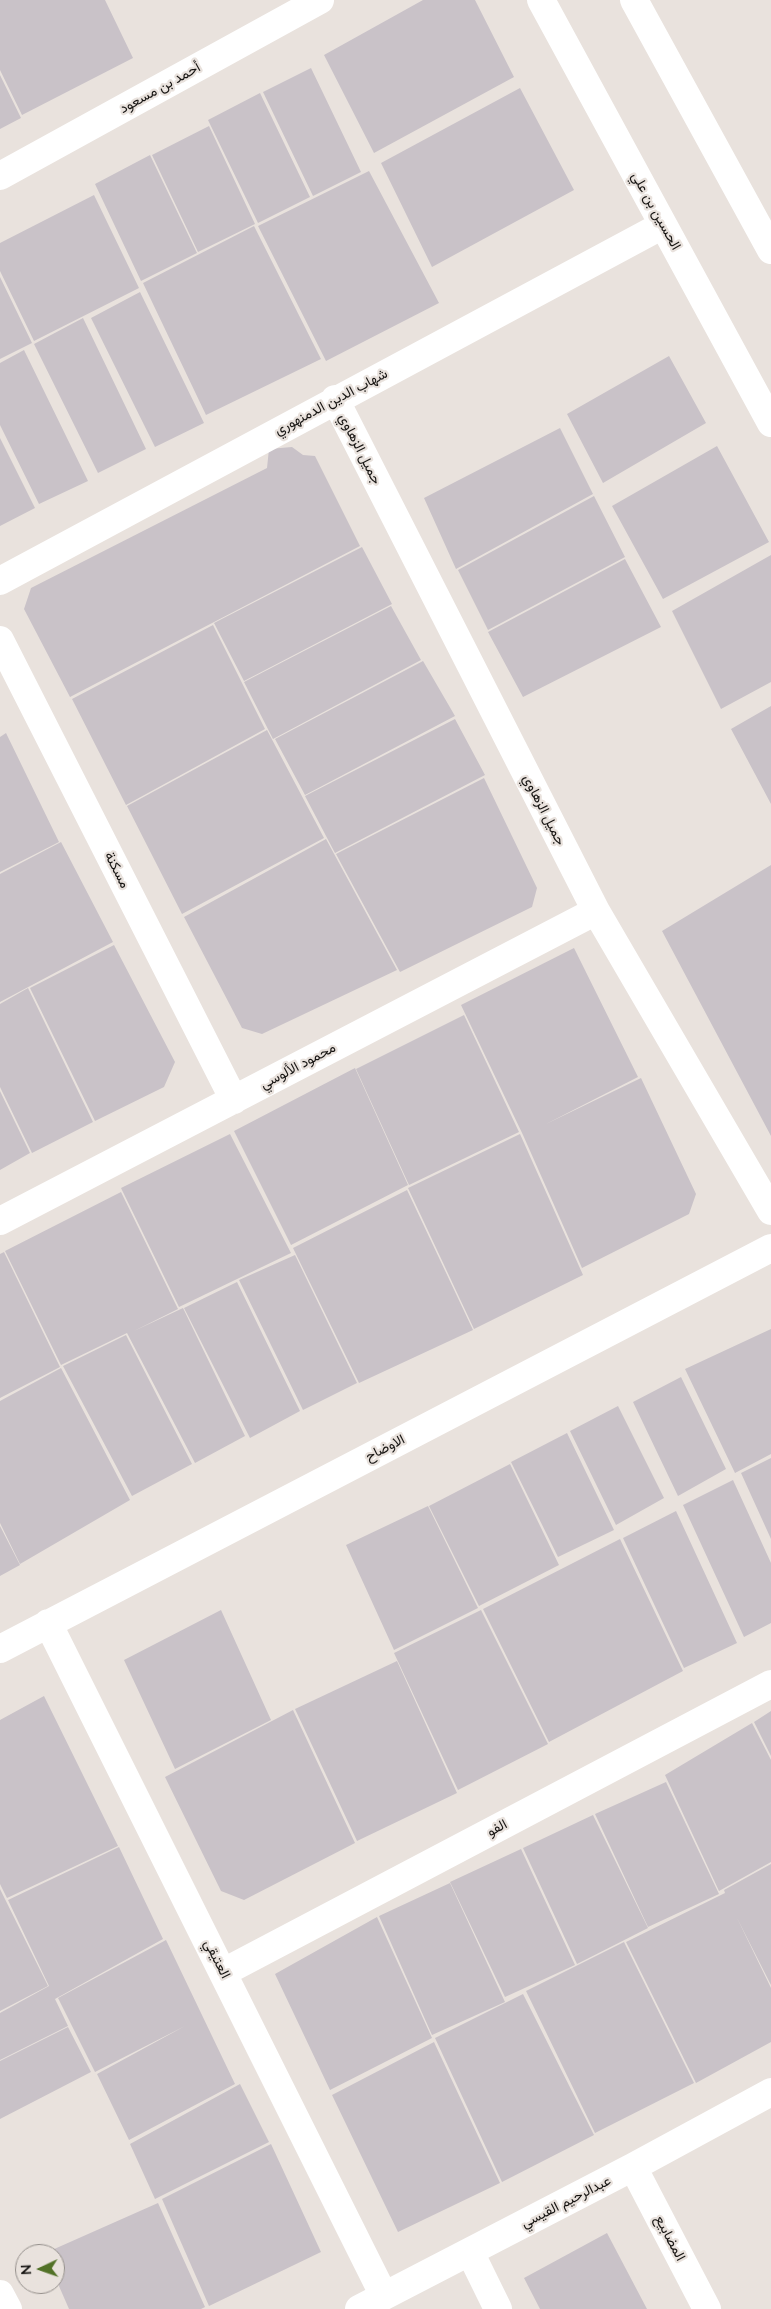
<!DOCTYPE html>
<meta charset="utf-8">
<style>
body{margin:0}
#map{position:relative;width:771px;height:2309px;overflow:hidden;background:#e9e2dd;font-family:Mulish,sans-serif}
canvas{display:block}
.north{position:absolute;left:15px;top:2244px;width:50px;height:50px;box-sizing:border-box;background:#e9e2dd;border:1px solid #95908c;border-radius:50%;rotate:267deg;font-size:14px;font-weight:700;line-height:20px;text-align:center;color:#161412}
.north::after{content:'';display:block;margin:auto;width:18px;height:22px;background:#527127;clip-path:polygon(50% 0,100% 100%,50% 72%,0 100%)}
</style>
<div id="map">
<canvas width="771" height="2309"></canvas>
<div class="north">N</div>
</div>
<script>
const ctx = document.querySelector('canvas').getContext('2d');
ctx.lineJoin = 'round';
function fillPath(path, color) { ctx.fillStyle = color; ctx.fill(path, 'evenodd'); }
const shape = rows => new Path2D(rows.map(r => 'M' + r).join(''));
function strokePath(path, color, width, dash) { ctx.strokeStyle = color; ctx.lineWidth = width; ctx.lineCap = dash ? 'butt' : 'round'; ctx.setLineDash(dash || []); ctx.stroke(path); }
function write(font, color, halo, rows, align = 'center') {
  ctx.font = font + ' Mulish,Vazirmatn,sans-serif'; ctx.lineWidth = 4.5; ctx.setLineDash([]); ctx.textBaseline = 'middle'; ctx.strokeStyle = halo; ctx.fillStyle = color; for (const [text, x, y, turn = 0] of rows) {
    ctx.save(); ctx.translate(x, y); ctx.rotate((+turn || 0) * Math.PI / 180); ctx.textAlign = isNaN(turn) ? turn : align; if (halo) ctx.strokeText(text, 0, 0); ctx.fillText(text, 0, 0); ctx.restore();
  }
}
fillPath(shape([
 [0,0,105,0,133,58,22,115,0,70],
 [423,0,475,0,514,77,374,153,324,55],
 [311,68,361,172,313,196,263,92],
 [0,75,21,118,0,129],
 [520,88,574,190,432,267,381,163],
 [260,93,310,197,258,223,208,120],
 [209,126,255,224,198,252,152,155],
 [150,155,197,253,141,281,95,184],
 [369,171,439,303,326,361,258,226],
 [94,195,139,288,34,341,0,271,0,243],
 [254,226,321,359,206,415,143,283],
 [0,277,32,343,0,359],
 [140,292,204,423,155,447,91,318],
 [83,318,146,449,98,473,34,344],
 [24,350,88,481,39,504,0,425,0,363],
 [669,356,706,423,603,483,567,414],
 [560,428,593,494,456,569,424,498],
 [0,438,35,508,0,526],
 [717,446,769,542,663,599,612,506],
 [292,447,303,455,315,456,360,546,70,697,24,609,31,588,267,468,269,449],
 [594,496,625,557,488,630,458,570],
 [362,547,392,604,244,681,214,623],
 [771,555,771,682,721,709,672,611],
 [625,559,661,627,523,697,488,632],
 [391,606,421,660,273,739,244,682],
 [213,625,265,729,126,805,72,699],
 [423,661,455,716,305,795,275,739],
 [771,706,771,804,731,729],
 [455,719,485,775,335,853,305,796],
 [267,730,324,838,182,914,127,806],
 [6,733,59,842,0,872,0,737],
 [484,778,537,888,532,907,400,972,336,854],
 [326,839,397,970,262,1034,242,1028,184,917],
 [61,842,113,942,0,1002,0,874],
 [771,865,771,1136,662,931],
 [114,945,175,1062,164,1087,95,1121,30,988],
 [574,948,638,1077,546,1124,641,1078,696,1194,689,1214,582,1268,523,1135,461,1005],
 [28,988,93,1122,32,1153,0,1087,0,1004],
 [464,1015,519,1132,409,1185,356,1069],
 [355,1068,408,1185,291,1245,234,1131],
 [0,1091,30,1153,0,1170],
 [230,1134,291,1253,179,1307,121,1188],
 [520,1134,583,1275,474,1329,408,1188],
 [407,1190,473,1330,359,1383,293,1248],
 [121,1192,178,1309,134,1331,183,1308,245,1436,195,1463,127,1333,61,1365,5,1251],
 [4,1252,60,1367,0,1398,0,1254],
 [295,1255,357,1383,303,1410,239,1280],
 [237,1282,300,1411,250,1438,184,1308],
 [771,1329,771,1454,735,1473,685,1369],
 [126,1335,192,1464,132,1496,63,1366],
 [61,1368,130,1500,20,1564,0,1523,0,1401],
 [681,1377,726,1469,678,1496,633,1402],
 [618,1406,664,1498,616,1525,570,1431],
 [567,1433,614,1530,558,1557,511,1462],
 [771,1458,771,1539,741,1473],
 [510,1464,559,1565,479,1606,429,1506],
 [733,1480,771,1563,771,1623,744,1637,683,1505],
 [428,1506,478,1608,394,1650,346,1545],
 [676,1511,737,1643,684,1668,623,1538],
 [0,1526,20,1565,0,1576],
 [620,1539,683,1671,549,1742,483,1609],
 [221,1610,271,1720,175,1769,124,1660],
 [481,1610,548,1744,458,1790,394,1653],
 [397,1661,457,1793,357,1841,295,1709],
 [44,1696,118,1846,7,1898,0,1884,0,1720],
 [293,1710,355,1843,244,1900,221,1891,165,1777],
 [771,1711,771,1756,754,1722],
 [752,1723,771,1760,771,1862,719,1891,665,1775],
 [666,1782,719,1894,648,1927,595,1814],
 [593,1815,648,1928,577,1964,523,1848],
 [119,1847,163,1939,55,1999,68,2026,0,2060,0,2013,49,1986,8,1900],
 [521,1849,575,1965,505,1997,450,1882],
 [771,1864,771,1985,737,1918,771,1988,771,2042,696,2083,626,1942,725,1893,724,1890],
 [450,1883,505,2002,432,2035,379,1916],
 [0,1889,48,1986,0,2011],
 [377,1917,432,2038,330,2090,275,1974],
 [166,1940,235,2084,129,2140,97,2074,185,2026,95,2072,58,1998],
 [624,1942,694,2083,595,2133,526,1991],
 [523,1994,594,2135,502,2182,435,2038],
 [68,2027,91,2072,0,2119,0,2061],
 [434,2042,500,2183,398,2232,332,2095],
 [240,2084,269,2142,155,2199,130,2144],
 [271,2144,321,2252,209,2306,162,2199],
 [158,2203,205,2307,201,2309,69,2309,55,2277,55,2254,43,2254],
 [607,2233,647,2309,540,2309,524,2278]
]), '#c9c2c8');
strokePath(shape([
 [541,0,771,423],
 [634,0,771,250],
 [0,176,320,0],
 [335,399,596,911,771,1211],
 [0,581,663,225],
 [0,640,234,1100],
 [0,1221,596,911],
 [48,1623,384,2296],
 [0,1649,771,1248],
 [224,1972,771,1684],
 [633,2167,707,2309],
 [470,2252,498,2309],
 [0,2294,8,2309],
 [359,2309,633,2167,771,2092]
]), '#fff', 28);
write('14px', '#161412', '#e9e2dd', [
 ["أحمد بن مسعود",160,88,-29],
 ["الحسين بن علي",656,211,61],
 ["شهاب الدين الدمنهوري",331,402,-28],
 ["جميل الزهاوي",360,449,63],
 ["جميل الزهاوي",544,810,63],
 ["مسكنة",117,870,63],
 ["محمود الألوسي",298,1066,-28],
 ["الاوضاح",385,1448,-27],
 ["الفو",497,1828,-28],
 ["العتيقي",217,1959,63],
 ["عبدالرحيم القيسي",566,2202,-27],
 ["المضابيع",670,2238,62]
]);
</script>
